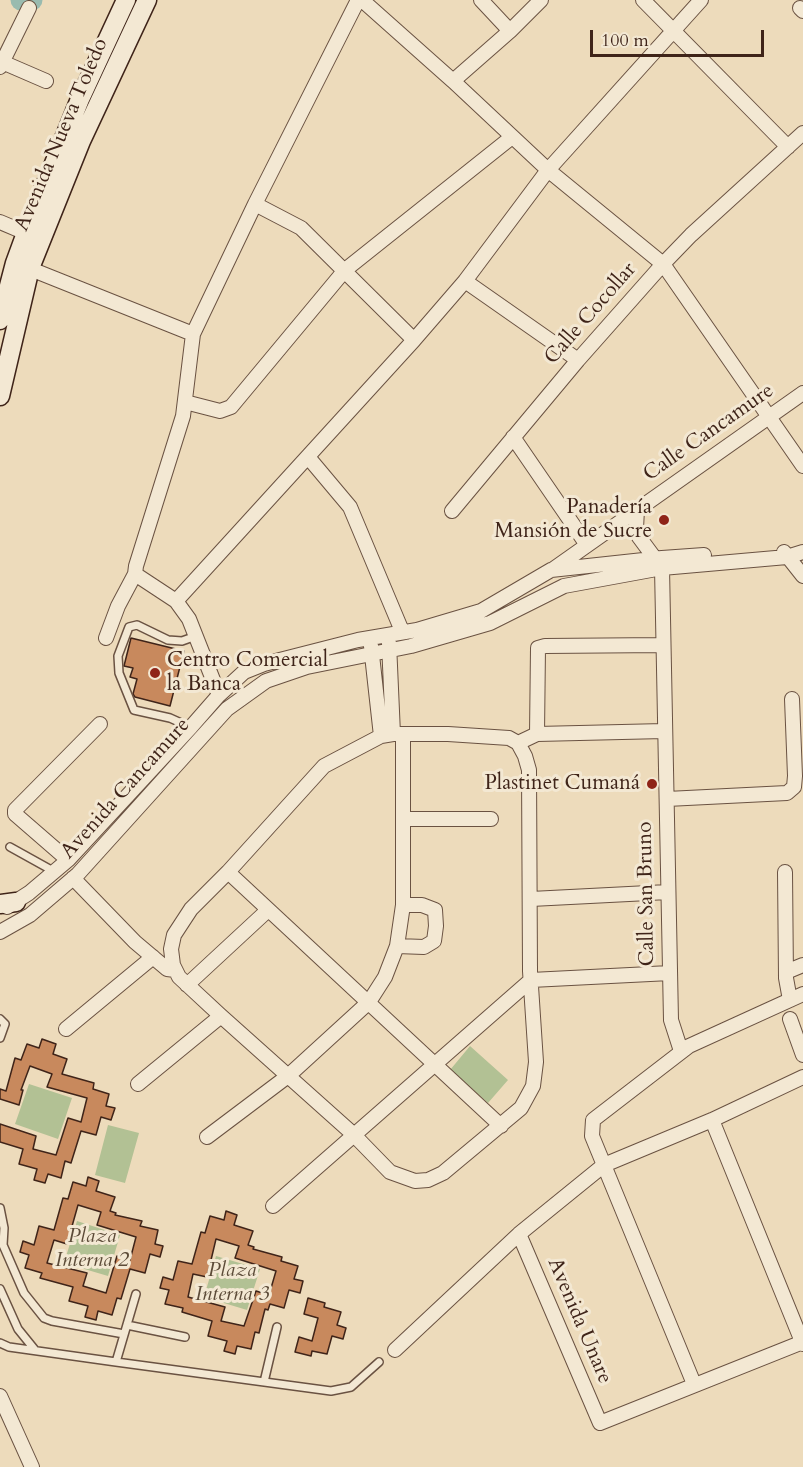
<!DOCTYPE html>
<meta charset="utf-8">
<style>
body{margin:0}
#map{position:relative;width:803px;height:1467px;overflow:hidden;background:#eddbbb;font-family:Cardo,serif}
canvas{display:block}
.scale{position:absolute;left:590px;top:30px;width:174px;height:27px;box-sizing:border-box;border:3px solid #3f2419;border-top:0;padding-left:8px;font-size:18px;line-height:21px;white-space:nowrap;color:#3f2419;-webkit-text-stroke:4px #f3e8d3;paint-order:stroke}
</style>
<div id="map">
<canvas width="803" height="1467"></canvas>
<div class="scale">100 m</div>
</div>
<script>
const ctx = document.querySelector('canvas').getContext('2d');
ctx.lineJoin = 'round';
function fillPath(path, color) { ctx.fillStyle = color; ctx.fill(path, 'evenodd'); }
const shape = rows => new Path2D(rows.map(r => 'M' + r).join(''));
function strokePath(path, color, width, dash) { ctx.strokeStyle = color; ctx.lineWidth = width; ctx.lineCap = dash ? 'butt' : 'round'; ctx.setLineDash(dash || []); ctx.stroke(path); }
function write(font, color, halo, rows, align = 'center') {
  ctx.font = font + ' Cardo,serif'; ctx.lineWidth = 6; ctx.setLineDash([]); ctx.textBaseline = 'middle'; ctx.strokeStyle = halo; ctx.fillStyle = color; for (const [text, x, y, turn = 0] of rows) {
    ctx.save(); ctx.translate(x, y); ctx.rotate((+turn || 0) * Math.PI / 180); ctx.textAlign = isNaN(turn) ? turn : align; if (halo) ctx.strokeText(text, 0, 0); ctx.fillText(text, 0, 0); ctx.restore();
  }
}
fillPath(shape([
 [470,1046,508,1080,488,1103,450,1070],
 [29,1084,72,1098,58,1139,15,1124],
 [108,1125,139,1133,125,1183,95,1175],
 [77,1221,120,1235,108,1276,64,1263],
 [216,1256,260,1269,247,1310,204,1297]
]), '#b2c194');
strokePath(shape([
 [21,0,32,0]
]), '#99bbaf', 21);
const building = shape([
 [131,638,184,651,170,706,135,697,133,694,137,679,130,677,133,668,124,666,131,638],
 [42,1039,56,1044,53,1054,67,1059,62,1074,94,1083,93,1089,109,1094,106,1106,115,1108,111,1120,101,1117,96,1135,81,1131,71,1163,65,1161,61,1178,48,1174,45,1183,34,1180,37,1169,19,1164,23,1149,0,1142,0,1124,36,1136,33,1149,56,1155,68,1118,81,1122,87,1098,47,1087,52,1074,30,1066,21,1090,23,1090,19,1105,0,1099,0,1089,6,1091,15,1058,21,1060,27,1044,39,1048,42,1039],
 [88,1177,99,1181,96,1191,115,1197,110,1211,116,1213,115,1215,142,1221,140,1226,158,1230,155,1244,163,1246,160,1257,150,1254,145,1273,130,1269,121,1299,117,1298,112,1315,98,1311,96,1320,85,1317,88,1306,69,1301,73,1287,40,1278,42,1273,25,1268,29,1255,20,1252,23,1241,34,1245,39,1226,54,1230,63,1198,68,1199,73,1182,86,1186,88,1177],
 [78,1205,101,1212,97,1225,136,1237,130,1260,117,1256,106,1293,83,1286,87,1273,47,1263,54,1240,67,1244,78,1205],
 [226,1211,237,1215,234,1225,253,1231,248,1245,254,1247,253,1249,282,1257,281,1261,298,1266,294,1279,303,1281,300,1293,289,1290,284,1308,270,1304,268,1310,265,1309,259,1333,255,1332,251,1349,237,1346,235,1354,224,1351,227,1341,208,1336,212,1321,182,1312,183,1308,165,1304,169,1290,160,1288,163,1277,173,1280,178,1261,192,1264,201,1232,205,1233,210,1216,224,1220,226,1211],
 [216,1239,239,1246,235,1258,276,1271,269,1295,256,1291,244,1326,221,1321,225,1307,188,1297,193,1274,207,1277,216,1239],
 [308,1298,325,1303,324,1307,341,1312,337,1325,346,1328,343,1339,332,1336,327,1354,312,1351,311,1356,295,1352,299,1337,312,1341,318,1318,304,1314,308,1298]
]);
fillPath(building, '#c8895d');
strokePath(building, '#3f2419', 1.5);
const lane = shape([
 [190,727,170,718,134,710,119,673,118,656,129,627,137,625,168,640,182,641,196,636],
 [10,847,55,872],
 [0,1019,5,1024,0,1038],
 [0,1208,4,1228,3,1245,24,1293,44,1318,52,1321,124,1334],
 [0,1289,18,1329,35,1350],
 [127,1325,185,1337],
 [0,1343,9,1347,116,1362,331,1391,351,1387,379,1362],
 [116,1362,136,1294],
 [264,1382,277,1327]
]);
const street = shape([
 [362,0,453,81,548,170,663,264,803,466],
 [481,0,510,31],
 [643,0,788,147],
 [800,8,803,11],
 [2,62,46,81],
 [0,67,29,8],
 [453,81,510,31,541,0],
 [255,204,301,228,414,340],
 [0,222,26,233],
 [23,266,193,334],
 [465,281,578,360],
 [185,402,220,411,231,407,345,270,512,137],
 [513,437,587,545],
 [308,457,350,507,402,631],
 [637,510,636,528,639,537,662,568,671,1020,681,1051],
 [452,511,578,360,663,264,691,235,803,133],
 [784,552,803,576],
 [552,570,803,393],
 [176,601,414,340,465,281,548,170,701,0],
 [106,638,118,606,135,574],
 [389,643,393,734],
 [371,646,381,736],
 [219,695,189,619,176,601,135,574,136,566,183,416,193,334,255,204,358,0],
 [393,734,448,734,509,738,518,743,525,756,529,770,530,971,536,1062,533,1086,521,1108,443,1173,428,1180,415,1181,390,1172,353,1134,221,1016,179,977,173,965,171,949,174,935,191,909,228,872,324,766,381,736,393,734],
 [537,734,538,648,545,646,663,645],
 [518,743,537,734,664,731],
 [667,799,787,793,794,787,795,776,792,699],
 [403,819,491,819],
 [68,860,15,814,15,810,100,724],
 [228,872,501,1126],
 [785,872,786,978,790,1000],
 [73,878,135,942,167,969,175,970],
 [531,899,668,892],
 [7,907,29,893,68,860,191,727,219,695,244,672,264,664,358,640,417,630,481,611,551,570,662,558,704,555],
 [0,932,30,915,78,874,227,709,266,681,307,667,411,646,490,623,564,586,662,568,787,557,803,552],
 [397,946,424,947,434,941,436,926,435,910,422,905,403,905],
 [786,972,803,965],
 [187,985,268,910],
 [790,1019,803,1055],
 [66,1029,153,957],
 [138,1084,221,1016],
 [712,1120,803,1344],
 [207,1137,288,1076,369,1002,385,977,397,946,403,905,403,735],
 [273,1206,531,980,670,973],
 [519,1234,600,1423,803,1342],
 [395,1350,519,1234,604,1165,712,1120,803,1077],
 [694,1384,592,1136,593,1120,689,1046,803,994],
 [0,1396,32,1467]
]);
const secondary = shape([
 [0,320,15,263,26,233,80,99,126,0],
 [0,396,30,268,81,141,147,0],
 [0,904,16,902]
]);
strokePath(lane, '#6a5242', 10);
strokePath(street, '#6a5242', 16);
strokePath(secondary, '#3f2419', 21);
strokePath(lane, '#f3e8d3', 7);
strokePath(street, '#f3e8d3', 14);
strokePath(secondary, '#f3e8d3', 18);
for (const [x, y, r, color] of [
 [664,520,6,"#8f2418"],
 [155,673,6,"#8f2418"],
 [652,784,6,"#8f2418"]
]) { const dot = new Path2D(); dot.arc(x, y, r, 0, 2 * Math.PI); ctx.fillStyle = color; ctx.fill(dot); strokePath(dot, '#f3e8d3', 2); }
write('21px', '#3f2419', '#f3e8d3', [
 ["Avenida Nueva Toledo",62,135,-67],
 ["Calle Cocollar",591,314,-49],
 ["Calle Cancamure",709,433,-35],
 ["Avenida Cancamure",126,789,-48],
 ["Calle San Bruno",647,894,-91],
 ["Avenida Unare",579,1321,67]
]);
write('21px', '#3f2419', '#f3e8d3', [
 ["Panadería",652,508],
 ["Mansión de Sucre",652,532],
 ["Centro Comercial",167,661,"left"],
 ["la Banca",167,685,"left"],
 ["Plastinet Cumaná",640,784]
], 'right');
write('italic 21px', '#5c4b38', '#f3e8d3', [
 ["Plaza",92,1237],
 ["Interna 2",92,1261],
 ["Plaza",232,1271],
 ["Interna 3",232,1295]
]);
</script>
